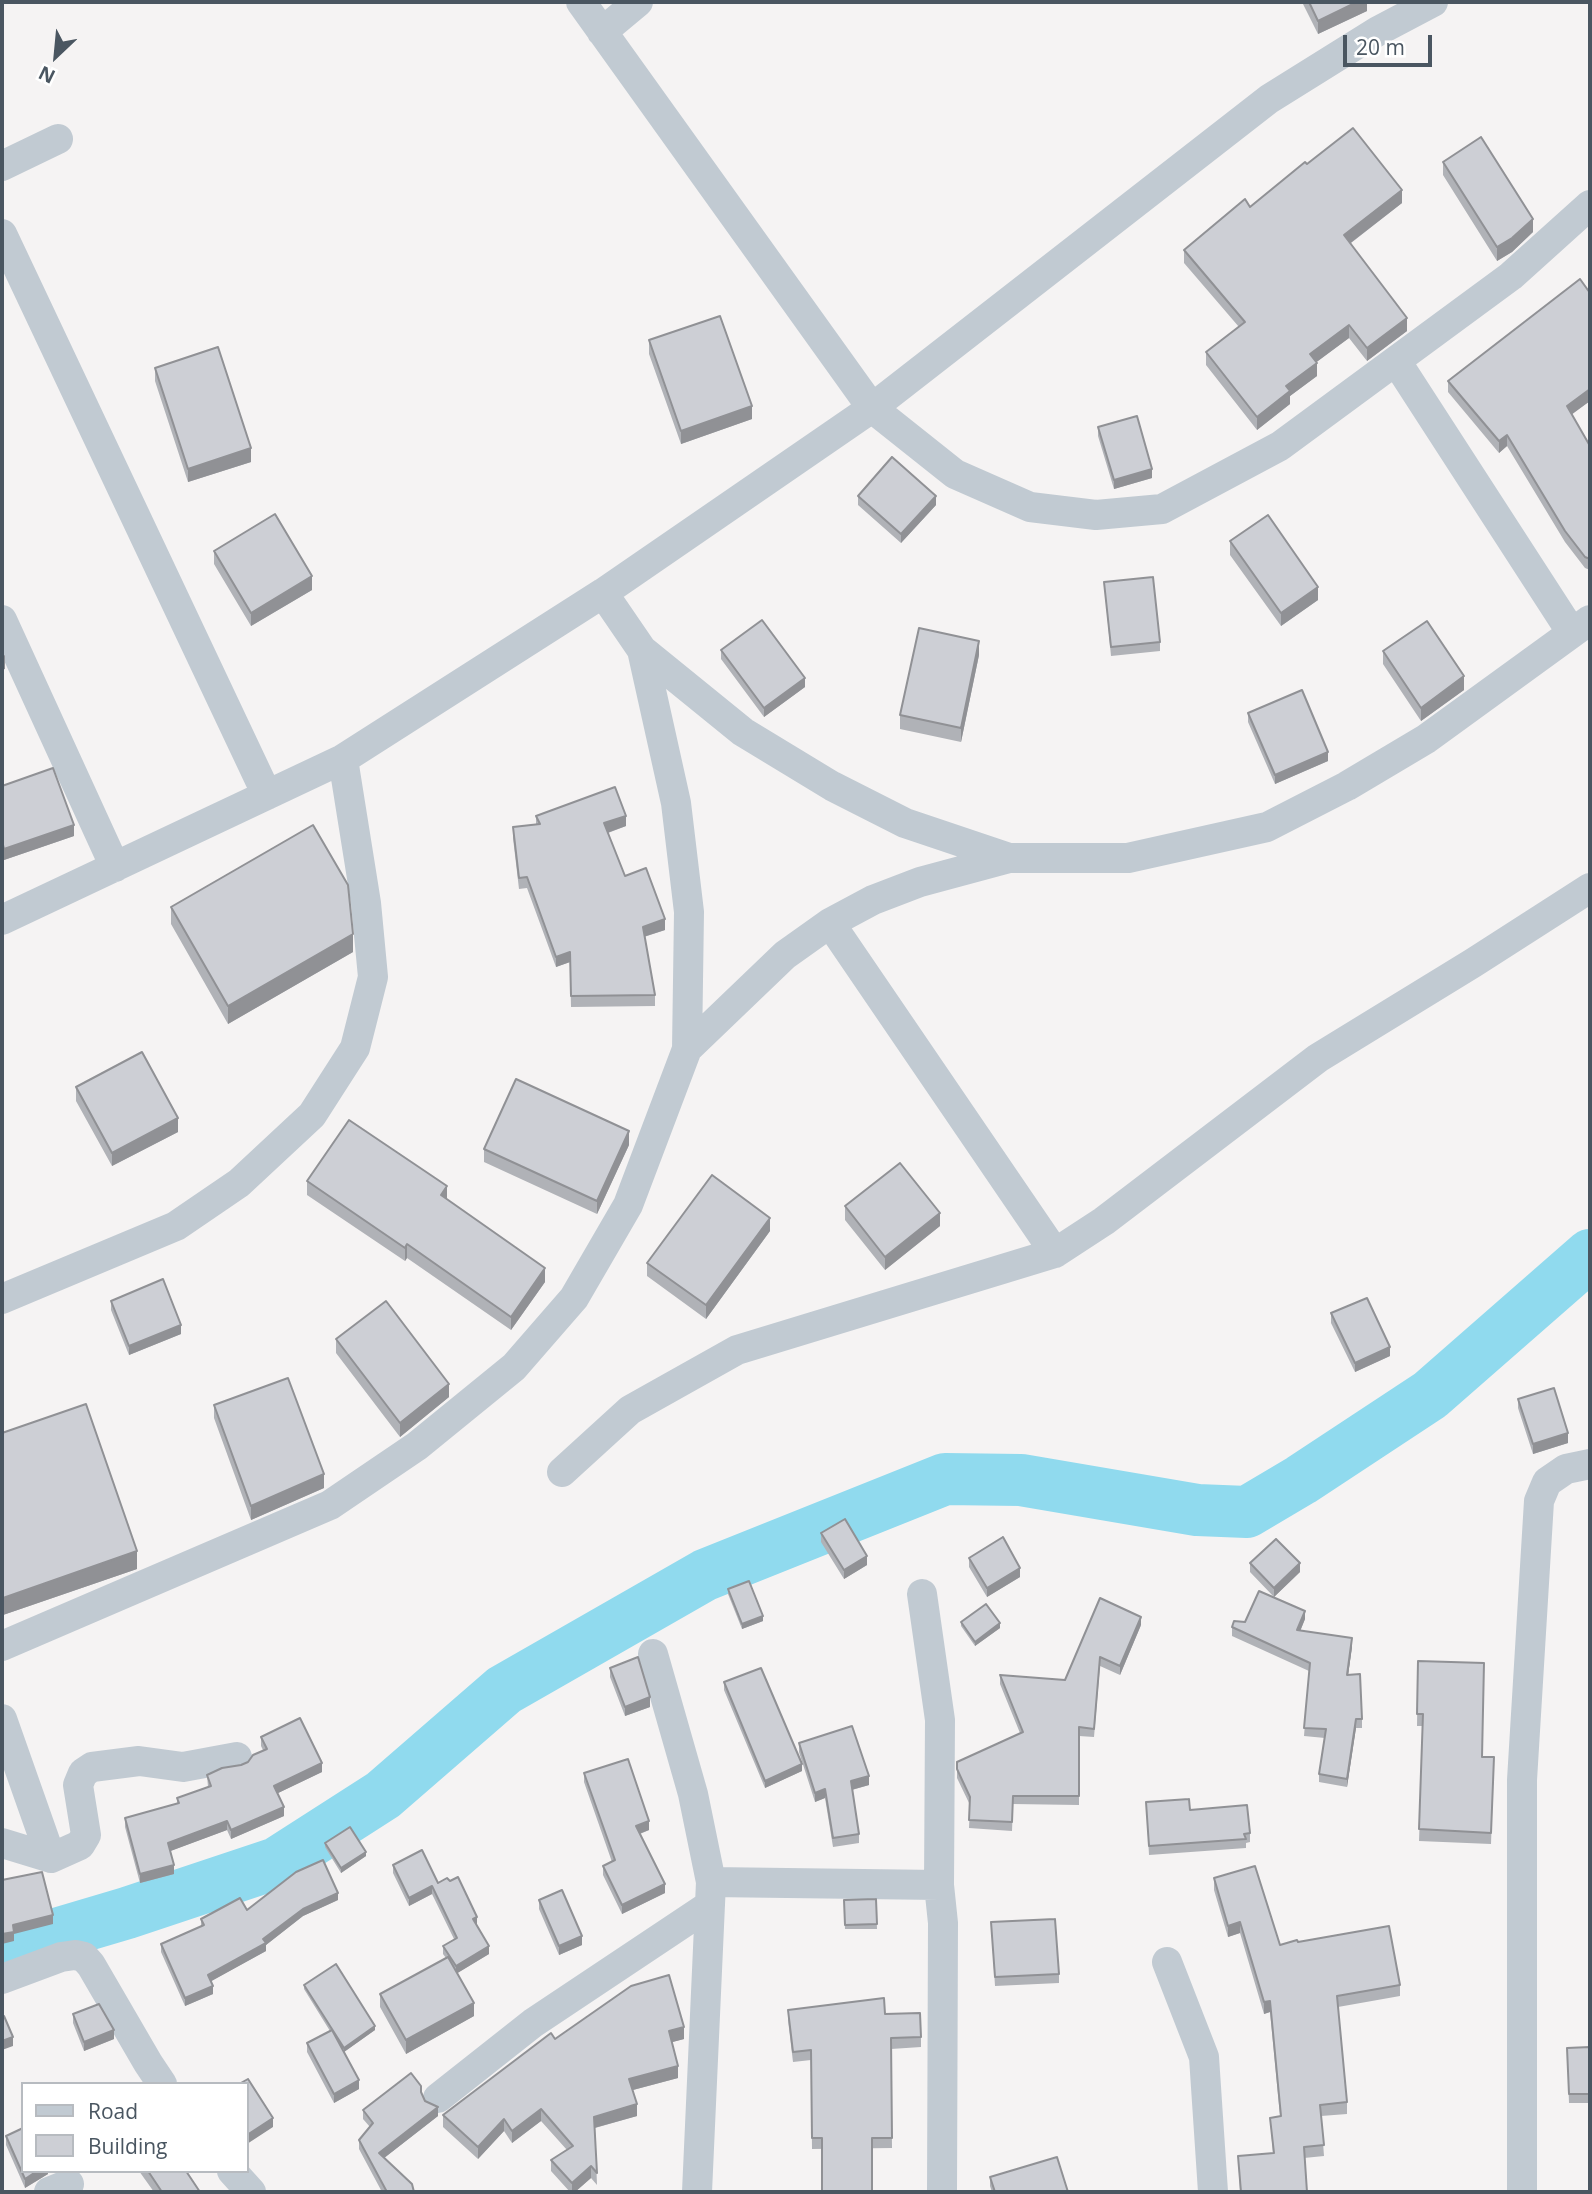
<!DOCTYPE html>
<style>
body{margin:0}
#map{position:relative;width:1592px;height:2194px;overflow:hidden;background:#f5f3f3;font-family:"Open Sans",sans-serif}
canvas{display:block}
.frame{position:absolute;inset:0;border:4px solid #4a5661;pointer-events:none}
.legend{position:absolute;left:21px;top:2082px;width:228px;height:91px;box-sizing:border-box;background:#fff;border:2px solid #b7bbc0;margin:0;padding:9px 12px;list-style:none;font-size:21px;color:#4a5661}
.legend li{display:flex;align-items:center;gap:14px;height:35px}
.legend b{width:35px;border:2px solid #b7bbc0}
.north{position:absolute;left:21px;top:21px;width:70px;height:70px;-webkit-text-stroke:5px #fff;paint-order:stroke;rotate:206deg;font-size:19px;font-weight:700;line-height:28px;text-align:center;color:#4a5661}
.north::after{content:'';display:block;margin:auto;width:24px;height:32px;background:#4a5661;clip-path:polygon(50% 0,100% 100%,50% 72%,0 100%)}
.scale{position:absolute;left:1343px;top:35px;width:89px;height:32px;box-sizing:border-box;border:4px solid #4a5661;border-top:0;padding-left:9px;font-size:21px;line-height:24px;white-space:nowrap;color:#4a5661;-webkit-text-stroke:5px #fff;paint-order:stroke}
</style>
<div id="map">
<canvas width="1592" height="2194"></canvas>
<div class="frame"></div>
<ul class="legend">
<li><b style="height:9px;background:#c1cad2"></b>Road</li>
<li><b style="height:19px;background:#cdcfd5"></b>Building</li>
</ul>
<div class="north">N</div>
<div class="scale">20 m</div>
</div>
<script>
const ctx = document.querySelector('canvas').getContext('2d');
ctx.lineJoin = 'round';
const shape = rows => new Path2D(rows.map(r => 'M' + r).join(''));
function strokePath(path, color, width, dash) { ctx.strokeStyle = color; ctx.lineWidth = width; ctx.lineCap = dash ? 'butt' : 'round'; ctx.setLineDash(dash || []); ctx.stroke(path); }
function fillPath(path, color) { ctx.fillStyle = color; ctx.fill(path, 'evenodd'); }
strokePath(shape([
 [2,1950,127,1913,277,1863,383,1795,504,1690,705,1575,945,1479,1021,1480,1197,1510,1247,1512,1301,1480,1430,1395,1590,1255]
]), '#90daee', 52);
strokePath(shape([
 [581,2,872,408,955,474,1030,507,1096,515,1162,509,1280,446,1511,276,1590,205],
 [602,32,638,2],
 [2,166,58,139],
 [2,234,267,795],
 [1396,361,1572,633],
 [603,593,642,650,743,732,832,786,905,823,1009,858,1128,858,1267,827,1347,786,1426,739,1590,620],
 [2,620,115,867],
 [2,920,343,759,603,593,872,408,1269,99,1378,31,1433,2],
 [830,923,1055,1253],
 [687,1049,785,955,830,923,873,900,920,882,1009,858],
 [2,1299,176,1226,239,1183,312,1115,355,1048,373,977,366,903,343,759],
 [562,1472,630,1410,737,1350,1055,1253,1104,1221,1318,1058,1473,963,1590,888],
 [922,1594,940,1720,939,1885,943,1923,942,2192],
 [2,1646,330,1505,417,1446,514,1367,574,1298,628,1205,687,1049,689,912,676,803,642,650],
 [653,1654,693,1794,711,1882,697,2192],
 [2,1719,51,1858],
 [2,1843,51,1858,80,1845,86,1835,78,1785,83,1773,92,1767,139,1761,183,1767,237,1757],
 [711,1882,939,1885],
 [1167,1962,1204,2057,1213,2192],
 [2,1979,61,1957,75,1955,84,1957,91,1965,148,2063,162,2084],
 [438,2098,533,2023,710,1905],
 [232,2171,251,2192],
 [49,2192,69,2184],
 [1522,2192,1522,1780,1539,1501,1547,1482,1566,1469,1590,1464]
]), '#c1cad2', 30);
fillPath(shape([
 [1302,2,1367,2,1367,11,1318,34],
 [1443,162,1533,232,1512,252,1497,261,1443,175],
 [1307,164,1402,203,1351,243,1407,331,1367,361,1349,338,1316,362,1317,376,1290,396,1290,404,1257,430,1206,365,1206,352,1239,327,1184,263,1184,250,1250,207],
 [649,340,752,419,681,444,649,354],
 [155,368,251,462,188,482,155,381],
 [1448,381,1590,401,1571,414,1590,446,1590,570,1585,568,1565,542,1507,446,1499,453,1448,392],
 [1098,427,1152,478,1114,489,1098,436],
 [858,496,936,505,901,543,858,505],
 [1230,541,1318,600,1281,626,1230,555],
 [214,551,312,590,251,626,214,564],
 [1104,582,1160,642,1160,651,1111,656],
 [721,650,805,687,764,717,721,659],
 [1383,651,1464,690,1421,721,1383,664],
 [979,655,961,742,900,729,900,715],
 [1248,713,1328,761,1275,784,1248,722],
 [2,786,74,836,4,860,2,853],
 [536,816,626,826,608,833,625,876,665,930,644,937,655,995,655,1006,571,1007,570,962,556,967,527,888,519,889,513,838,513,827,536,825],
 [171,907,353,952,228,1024,171,924],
 [76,1087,178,1132,112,1166,76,1101],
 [629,1145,597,1214,484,1162,484,1149],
 [307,1181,447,1200,545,1282,511,1330,407,1258,405,1261,307,1195],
 [845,1206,940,1226,885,1270,845,1220],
 [770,1231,706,1319,647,1276,647,1263],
 [111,1301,181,1334,129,1355,111,1310],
 [1331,1313,1390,1356,1355,1372,1331,1323],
 [336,1339,449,1397,400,1437,336,1353],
 [1518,1399,1568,1443,1533,1454,1518,1408],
 [214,1405,324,1488,251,1520,214,1418],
 [2,1433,137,1569,3,1615,2,1611],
 [821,1533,867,1565,844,1579,821,1542],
 [969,1558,1020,1577,987,1597,969,1567],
 [1250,1563,1300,1572,1274,1597,1250,1572],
 [728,1589,763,1621,742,1629,728,1594],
 [1305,1619,1300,1631,1352,1647,1348,1675,1362,1719,1362,1728,1356,1728,1347,1787,1319,1782,1319,1774,1325,1738,1304,1736,1309,1671,1232,1636,1232,1627,1245,1622],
 [961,1622,1000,1628,975,1646,961,1626],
 [1141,1625,1120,1675,1100,1666,1094,1737,1079,1736,1079,1805,1013,1804,1012,1831,969,1828,970,1805,957,1778,957,1762,1020,1733,1000,1684,1000,1675,1065,1680],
 [1418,1661,1483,1757,1494,1757,1491,1844,1419,1841,1423,1726,1417,1726],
 [610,1668,650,1707,625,1716,610,1677],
 [724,1682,802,1771,765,1788,724,1690],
 [261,1737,322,1772,278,1793,284,1816,231,1839,227,1830,170,1851,174,1874,140,1883,125,1827,125,1818,177,1804,177,1798,208,1787,207,1775,241,1765,248,1762,263,1750,261,1746],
 [799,1743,869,1785,852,1790,859,1834,859,1843,833,1847,825,1798,815,1802,799,1752],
 [584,1773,649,1830,640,1834,665,1893,622,1914,603,1875,603,1866,612,1862,584,1782],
 [1146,1802,1190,1810,1250,1833,1250,1842,1246,1843,1246,1848,1149,1855],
 [325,1843,366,1856,341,1873,325,1847],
 [393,1865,438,1883,477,1925,476,1926,489,1954,457,1973,474,2016,406,2054,380,2007,380,1994,446,1958,443,1954,443,1946,454,1939,432,1894,409,1906,393,1873],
 [1214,1878,1280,1945,1298,1942,1400,1985,1400,1996,1338,2007,1347,2102,1347,2114,1321,2116,1324,2156,1304,2158,1307,2192,1240,2192,1238,2156,1273,2154,1270,2118,1280,2116,1270,2012,1264,2014,1240,1933,1228,1937,1214,1890],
 [876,1899,877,1929,845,1929,844,1900],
 [338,1900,303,1916,266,1945,266,1951,211,1981,213,1994,185,2006,161,1952,161,1944,201,1927,201,1919,247,1910],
 [539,1900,582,1945,559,1955,539,1909],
 [991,1922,1059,1974,1059,1983,995,1986],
 [304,1985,375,2030,344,2052,359,2089,334,2103,307,2052,307,2043,330,2031,304,1989],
 [788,2010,885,2014,921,2037,921,2047,891,2049,892,2148,812,2149,811,2060,793,2062,788,2020],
 [73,2014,114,2039,84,2051,73,2023],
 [555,2039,684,2039,672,2042,678,2078,633,2090,637,2116,595,2128,597,2185,591,2178,575,2192,570,2192,551,2171,551,2160,567,2150,541,2121,512,2143,504,2131,478,2159,443,2127,443,2115],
 [1590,2047,1590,2103,1569,2103,1567,2048],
 [421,2093,425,2101,438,2116,384,2158,414,2192,382,2192,359,2149,359,2140,370,2127,363,2119,363,2110],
 [6,2136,48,2171,48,2174,25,2188,6,2145],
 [139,2171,186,2171,200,2192,154,2192],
 [990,2177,1068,2192,992,2192,990,2186]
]), '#b0b2b7');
fillPath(shape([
 [1357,2,1367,2,1367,11,1318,34,1318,21],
 [1402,190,1402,203,1344,248,1344,235],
 [1533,219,1533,232,1512,252,1497,261,1497,247],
 [1407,318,1407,331,1367,361,1367,348],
 [1349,325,1349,338,1310,367,1310,354],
 [1317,363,1317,376,1290,396,1290,404,1257,430,1257,417,1286,386],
 [1590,389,1590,401,1567,418,1567,406],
 [752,406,752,419,681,444,681,431],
 [1507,435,1507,446,1499,453,1499,441],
 [251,448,251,462,188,482,188,469],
 [1152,469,1152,478,1114,489,1114,480],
 [936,496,936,505,901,543,901,534],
 [312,576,312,590,251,626,251,613],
 [1318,587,1318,600,1281,626,1281,613],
 [979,641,979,655,961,742,961,728],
 [5,655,5,669,2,670,2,657],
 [1464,676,1464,690,1421,721,1421,708],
 [805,678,805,687,764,717,764,708],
 [1328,752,1328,761,1275,784,1275,775],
 [626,816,626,826,604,834,604,823],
 [74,825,74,836,4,860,4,849],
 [665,919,665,930,643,937,643,927],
 [353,934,353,952,228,1024,228,1006],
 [570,952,570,962,556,967,556,957],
 [178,1118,178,1132,112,1166,112,1153],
 [629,1131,629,1145,597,1214,597,1201],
 [447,1186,447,1200,441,1195],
 [940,1213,940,1226,885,1270,885,1257],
 [770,1218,770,1231,706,1319,706,1305],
 [407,1244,407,1258,405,1261,405,1248],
 [545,1268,545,1282,511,1330,511,1317],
 [181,1325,181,1334,129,1355,129,1346],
 [1390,1347,1390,1356,1355,1372,1355,1363],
 [449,1384,449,1397,400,1437,400,1423],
 [1568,1433,1568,1443,1533,1454,1533,1444],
 [324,1474,324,1488,251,1520,251,1506],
 [137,1551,137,1569,3,1615,3,1598],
 [867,1556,867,1565,844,1579,844,1570],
 [1300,1563,1300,1572,1274,1597,1274,1588],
 [1020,1568,1020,1577,987,1597,987,1588],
 [1305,1611,1305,1619,1297,1639,1297,1630],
 [763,1616,763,1621,742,1629,742,1624],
 [1141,1617,1141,1625,1120,1675,1120,1666],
 [1000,1623,1000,1628,975,1646,975,1642],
 [1352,1638,1352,1647,1347,1683,1347,1675],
 [650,1697,650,1707,625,1716,625,1707],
 [1356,1719,1356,1728,1347,1787,1347,1779],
 [322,1763,322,1772,274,1795,274,1786],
 [802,1764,802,1771,765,1788,765,1781],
 [869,1776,869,1785,851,1790,851,1781],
 [825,1789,825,1798,815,1802,815,1793],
 [284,1807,284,1816,231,1839,231,1830],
 [227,1821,227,1830,168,1852,168,1843],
 [649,1821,649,1830,636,1835,636,1826],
 [366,1852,366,1856,341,1873,341,1868],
 [174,1865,174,1874,140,1883,140,1874],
 [665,1884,665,1893,622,1914,622,1905],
 [432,1886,432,1894,409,1906,409,1898],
 [338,1893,338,1900,303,1916,266,1945,266,1951,208,1983,208,1975,263,1939,303,1909],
 [53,1915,53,1924,14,1934,14,1941,2,1944,2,1934,13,1925],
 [477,1917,477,1925,473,1927,473,1919],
 [1240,1922,1240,1933,1228,1937,1228,1926],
 [582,1936,582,1945,559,1955,559,1946],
 [489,1946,489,1954,456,1974,456,1966],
 [213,1986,213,1994,185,2006,185,1998],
 [1270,2001,1270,2012,1264,2014,1264,2002],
 [474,2003,474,2016,406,2054,406,2040],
 [375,2026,375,2030,344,2052,344,2048],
 [684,2027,684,2039,669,2043,669,2031],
 [114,2030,114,2039,84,2051,84,2042],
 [13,2037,13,2046,2,2050,2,2041],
 [678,2066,678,2078,629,2091,629,2079],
 [359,2080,359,2089,334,2103,334,2094],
 [637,2104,637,2116,594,2128,594,2117],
 [438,2107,438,2116,379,2162,379,2153],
 [541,2109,541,2121,512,2143,512,2131],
 [273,2118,273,2127,247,2144,247,2135],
 [504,2119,504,2131,478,2159,478,2147],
 [591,2166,591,2178,575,2192,572,2192,572,2183],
 [37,2171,48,2171,48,2174,25,2188,25,2179]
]), '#909195');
const building = shape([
 [1309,2,1357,2,1318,21,1309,2],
 [1353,128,1402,190,1344,235,1407,318,1367,348,1349,325,1310,354,1317,363,1286,386,1290,391,1257,417,1206,352,1245,322,1184,250,1245,199,1250,207,1305,162,1307,164,1353,128],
 [1481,137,1533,219,1512,238,1497,247,1443,162,1481,137],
 [1580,279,1590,293,1590,389,1567,406,1590,446,1590,559,1585,557,1565,531,1507,435,1499,441,1448,381,1580,279],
 [720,316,752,406,681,431,649,340,720,316],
 [218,347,251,448,188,469,155,368,218,347],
 [1137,416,1152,469,1114,480,1098,427,1137,416],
 [892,457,936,496,901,534,858,496,892,457],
 [275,514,312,576,251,613,214,551,275,514],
 [1268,515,1318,587,1281,613,1230,541,1268,515],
 [1153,577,1160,642,1111,647,1104,582,1153,577],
 [762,620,805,678,764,708,721,650,762,620],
 [1427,621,1464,676,1421,708,1383,651,1427,621],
 [919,628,979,641,961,728,900,715,919,628],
 [1302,690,1328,752,1275,775,1248,713,1302,690],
 [53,768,74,825,4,849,2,841,2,786,53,768],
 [615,787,626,816,604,823,625,876,646,868,665,919,643,927,655,995,571,996,570,952,556,957,527,877,519,878,513,827,540,824,536,816,615,787],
 [313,825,348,885,353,934,228,1006,171,907,313,825],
 [142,1052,178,1118,112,1153,76,1087,142,1052],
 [516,1079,629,1131,597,1201,484,1149,516,1079],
 [349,1120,447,1186,441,1195,545,1268,511,1317,407,1244,405,1248,307,1181,349,1120],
 [900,1163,940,1213,885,1257,845,1206,900,1163],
 [712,1175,770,1218,706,1305,647,1263,712,1175],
 [163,1279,181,1325,129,1346,111,1301,163,1279],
 [1367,1298,1390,1347,1355,1363,1331,1313,1367,1298],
 [386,1301,449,1384,400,1423,336,1339,386,1301],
 [288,1378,324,1474,251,1506,214,1405,288,1378],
 [1554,1388,1568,1433,1533,1444,1518,1399,1554,1388],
 [86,1404,137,1551,3,1598,2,1593,2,1433,86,1404],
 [845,1519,867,1556,844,1570,821,1533,845,1519],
 [1003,1537,1020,1568,987,1588,969,1558,1003,1537],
 [1276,1539,1300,1563,1274,1588,1250,1563,1276,1539],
 [749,1581,763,1616,742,1624,728,1589,749,1581],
 [1259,1591,1305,1611,1297,1630,1352,1638,1347,1675,1360,1674,1362,1719,1356,1719,1347,1779,1319,1774,1326,1729,1304,1728,1310,1663,1232,1627,1234,1621,1245,1622,1259,1591],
 [1100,1598,1141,1617,1120,1666,1100,1657,1094,1729,1079,1727,1079,1796,1013,1796,1012,1822,969,1820,970,1797,957,1769,957,1762,1023,1732,1000,1675,1065,1680,1100,1598],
 [986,1604,1000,1623,975,1642,961,1622,986,1604],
 [638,1657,650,1697,625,1707,610,1668,638,1657],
 [1418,1661,1484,1663,1482,1757,1494,1757,1491,1833,1419,1829,1423,1714,1417,1714,1418,1661],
 [761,1668,802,1764,765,1781,724,1682,761,1668],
 [300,1718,322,1763,274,1786,284,1807,231,1830,227,1821,168,1843,174,1865,140,1874,125,1818,179,1803,177,1798,211,1786,207,1775,222,1768,241,1765,248,1762,253,1755,267,1749,261,1737,300,1718],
 [852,1726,869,1776,851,1781,859,1834,833,1838,825,1789,815,1793,799,1743,852,1726],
 [628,1759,649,1821,636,1826,665,1884,622,1905,603,1866,615,1860,584,1773,628,1759],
 [1189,1799,1190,1810,1247,1805,1250,1833,1244,1834,1246,1839,1149,1846,1146,1802,1189,1799],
 [350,1827,366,1852,341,1868,325,1843,350,1827],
 [422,1850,438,1883,447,1878,450,1881,458,1877,477,1917,473,1919,489,1946,456,1966,443,1946,457,1938,432,1886,409,1898,393,1865,422,1850],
 [323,1860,338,1893,303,1909,263,1939,266,1943,208,1975,213,1986,185,1998,161,1944,204,1925,201,1919,240,1898,247,1910,296,1872,323,1860],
 [1255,1866,1280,1945,1297,1940,1298,1942,1389,1926,1400,1985,1337,1996,1347,2102,1320,2105,1324,2145,1304,2147,1307,2192,1241,2192,1238,2156,1274,2153,1270,2118,1281,2116,1270,2001,1264,2002,1240,1922,1228,1926,1214,1878,1255,1866],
 [42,1872,53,1915,13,1925,14,1932,2,1934,2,1880,42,1872],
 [562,1890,582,1936,559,1946,539,1900,562,1890],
 [876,1899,877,1924,845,1925,844,1900,876,1899],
 [1055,1919,1059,1974,995,1977,991,1922,1055,1919],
 [448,1957,474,2003,406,2040,380,1994,448,1957],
 [336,1964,375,2026,344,2048,304,1985,336,1964],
 [669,1975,684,2027,669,2031,678,2066,629,2079,637,2104,594,2117,597,2173,591,2166,572,2183,551,2160,573,2146,541,2109,512,2131,504,2119,478,2147,443,2115,551,2033,555,2039,631,1986,669,1975],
 [884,1998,885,2014,920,2013,921,2037,891,2038,892,2138,872,2138,872,2192,822,2192,822,2138,812,2138,811,2050,793,2052,788,2010,884,1998],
 [99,2004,114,2030,84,2042,73,2014,99,2004],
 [4,2016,13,2037,2,2041,2,2017,4,2016],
 [332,2030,359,2080,334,2094,307,2043,332,2030],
 [1590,2047,1590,2094,1569,2094,1567,2048,1590,2047],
 [411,2073,421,2086,421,2092,425,2101,438,2107,379,2153,412,2184,414,2192,387,2192,359,2140,373,2123,363,2110,411,2073],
 [248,2079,273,2118,247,2135,247,2084,239,2084,248,2079],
 [23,2128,23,2171,37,2171,25,2179,6,2136,23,2128],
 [1057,2157,1068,2192,995,2192,990,2177,1057,2157],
 [148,2171,186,2171,200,2192,162,2192,148,2171]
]);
fillPath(building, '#cdcfd5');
strokePath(building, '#909195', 2);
</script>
